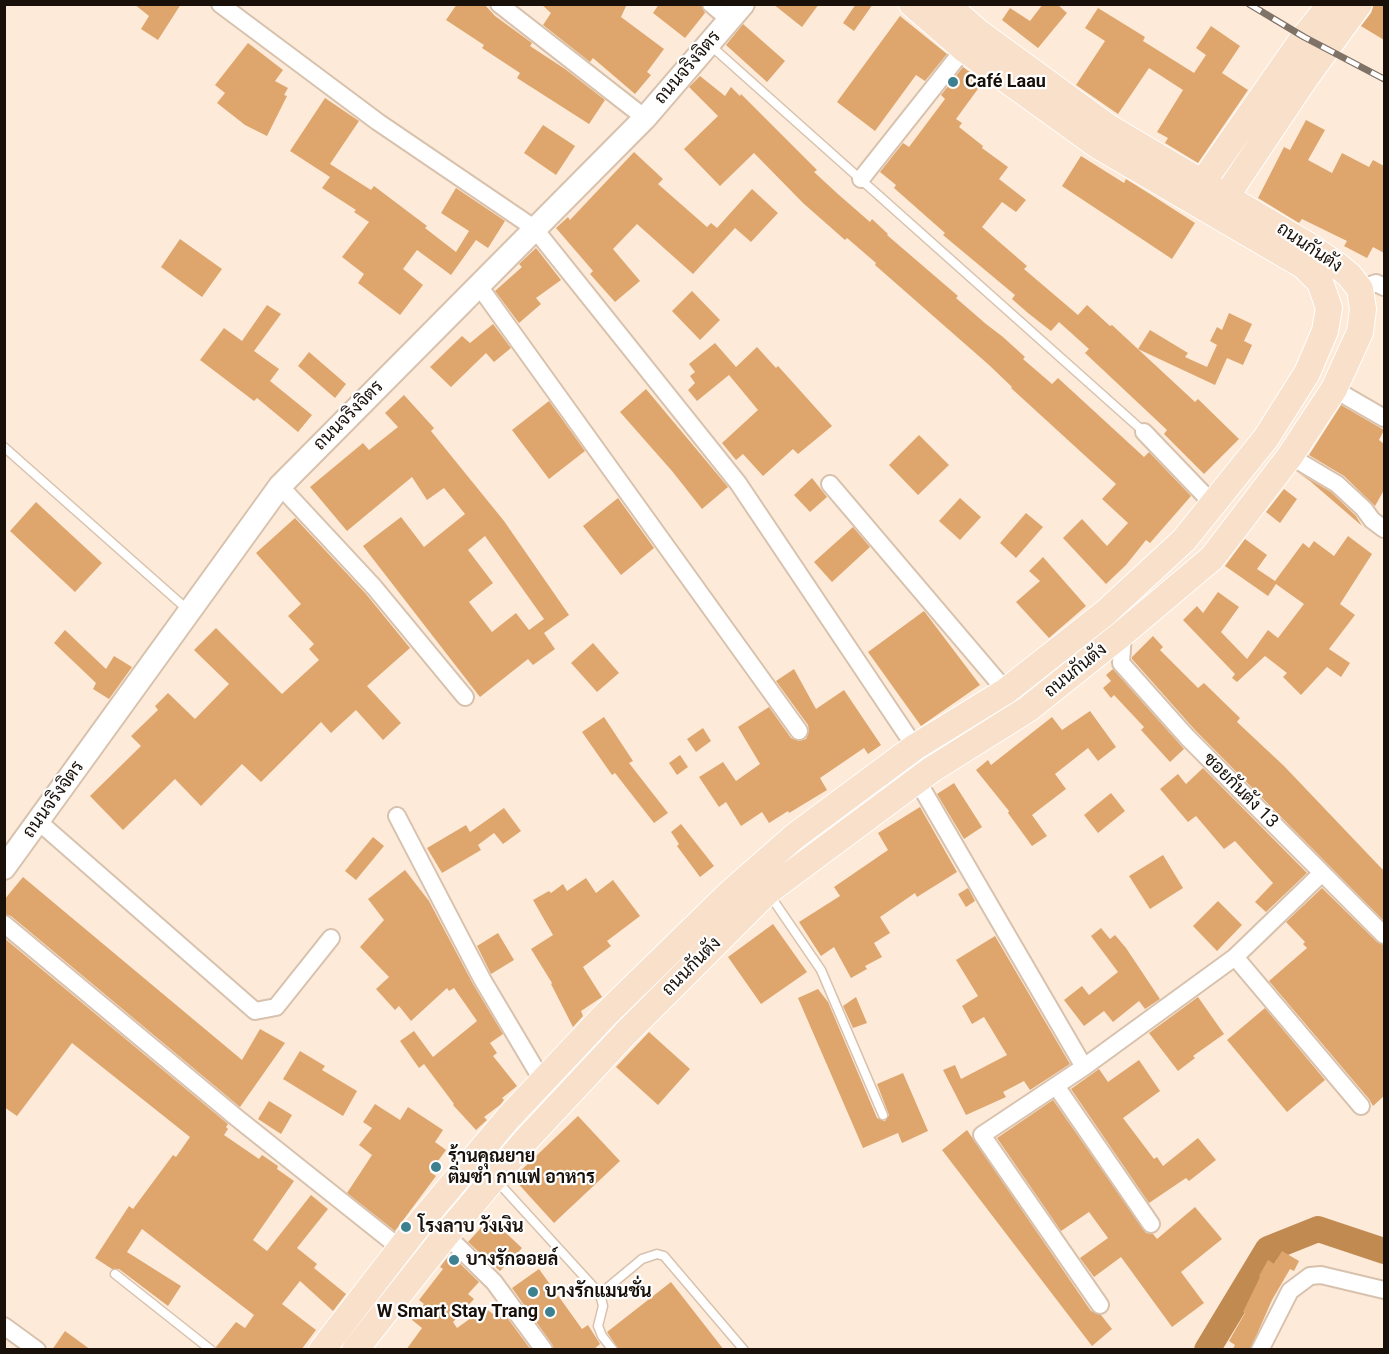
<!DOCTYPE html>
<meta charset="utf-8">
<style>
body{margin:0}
#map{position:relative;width:1389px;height:1354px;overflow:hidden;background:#fdead9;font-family:Roboto,sans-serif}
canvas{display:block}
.frame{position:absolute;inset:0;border:6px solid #181009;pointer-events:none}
</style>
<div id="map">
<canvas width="1389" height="1354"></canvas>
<div class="frame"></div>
</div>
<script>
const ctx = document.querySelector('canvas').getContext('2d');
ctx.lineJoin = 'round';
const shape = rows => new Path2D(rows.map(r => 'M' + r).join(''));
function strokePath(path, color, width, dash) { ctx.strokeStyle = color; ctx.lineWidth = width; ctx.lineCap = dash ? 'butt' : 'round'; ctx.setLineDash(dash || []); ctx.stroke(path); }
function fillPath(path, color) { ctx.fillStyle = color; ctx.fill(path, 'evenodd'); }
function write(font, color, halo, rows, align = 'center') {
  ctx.font = font + ' Roboto,Sarabun,sans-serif'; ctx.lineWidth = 4.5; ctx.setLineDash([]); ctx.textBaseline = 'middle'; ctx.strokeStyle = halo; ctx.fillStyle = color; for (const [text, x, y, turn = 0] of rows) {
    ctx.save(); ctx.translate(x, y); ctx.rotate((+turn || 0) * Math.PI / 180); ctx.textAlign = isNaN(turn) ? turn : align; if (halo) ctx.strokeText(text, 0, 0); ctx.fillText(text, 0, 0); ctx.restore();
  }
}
strokePath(shape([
 [1207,1350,1268,1249,1318,1229,1384,1251]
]), '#c18a51', 26);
fillPath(shape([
 [134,4,181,4,158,40,141,29,149,16],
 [457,4,484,4,495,16,532,43,530,46,565,69,605,100,589,124,517,78,520,73,482,48,484,45,446,20],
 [541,4,627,4,621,17,664,49,647,72,651,75,635,94,593,58,590,62,543,25,551,13],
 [659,4,701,4,705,13,685,38,653,13],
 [773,4,819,4,802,27],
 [856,4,873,4,854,31,843,23],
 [1043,4,1057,4,1067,13,1038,48,1002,20,1010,8,1030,21],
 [1374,4,1384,4,1384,40,1361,26,1371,13],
 [1098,8,1145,37,1143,41,1194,73,1206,55,1196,48,1211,26,1240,46,1222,73,1248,90,1198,163,1165,143,1168,138,1157,132,1183,90,1149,68,1118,114,1076,85,1105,41,1085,28],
 [900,16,947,54,925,81,916,75,875,131,837,102],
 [743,24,785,61,767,82,726,45],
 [248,43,283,70,275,81,288,88,284,95,287,96,267,136,245,125,217,103,225,93,215,85],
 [963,67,983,82,956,119,962,123,959,127,983,146,982,148,1008,167,999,179,1026,200,1016,212,1002,202,982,227,1027,266,1024,269,1078,315,1087,305,1110,326,1112,325,1195,402,1198,399,1239,439,1204,474,1164,434,1167,430,1085,353,1089,349,1059,322,1051,331,1028,313,1012,299,1015,295,943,235,945,233,894,188,896,185,880,172,903,143,909,147,945,99,941,95],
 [700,76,725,96,731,87,740,96,741,94,817,170,814,172,839,195,870,222,872,219,888,234,887,235,958,296,956,298,986,324,1003,337,1025,357,1023,359,1052,384,1058,378,1144,457,1149,452,1191,496,1150,543,1146,540,1126,565,1106,584,1063,538,1082,519,1107,546,1128,523,1102,499,1116,484,1011,388,1012,387,989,365,875,265,876,263,847,238,845,240,803,203,754,153,720,186,684,149,718,116,689,87],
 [325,98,359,121,330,164,371,190,374,186,427,226,425,228,456,252,469,231,441,213,456,188,505,221,488,248,476,240,451,275,417,250,403,269,423,285,400,315,358,283,364,274,342,257,369,222,354,212,356,210,322,188,330,177,290,151],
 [1306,120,1325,130,1308,160,1332,173,1342,153,1369,167,1373,160,1384,166,1384,253,1373,247,1367,258,1344,246,1347,241,1302,219,1299,223,1258,198,1284,147,1290,150],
 [543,125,575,146,556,175,524,153],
 [634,152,663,179,658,184,707,227,711,223,717,228,752,189,778,213,751,242,735,228,693,274,637,224,613,249,640,281,615,302,590,274,593,271,556,228,568,217,570,220],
 [1081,156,1124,183,1126,179,1150,194,1195,223,1172,259,1062,186],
 [180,239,222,269,202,297,161,267],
 [536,248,561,280,536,298,541,304,519,323,495,291,522,267,519,264],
 [692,291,720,320,700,340,672,311],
 [267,305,281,314,254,351,279,369,270,381,312,415,298,432,257,398,254,401,200,360,224,328,242,341],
 [1229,313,1252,324,1244,341,1252,345,1243,365,1227,358,1215,385,1138,349,1150,330,1188,353,1185,357,1207,367,1217,345,1210,341,1217,327,1222,330],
 [493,324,511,348,494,362,486,353,451,387,430,367,462,336,470,343],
 [715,343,736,367,757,347,776,368,778,366,832,426,798,454,793,449,763,476,743,454,736,460,722,443,758,410,729,375,697,401,688,390,695,383,690,376,695,372,689,364],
 [309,352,346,384,335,398,298,366],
 [646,389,728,487,702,509,672,471,620,412],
 [404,395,434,428,431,431,504,521,569,615,544,633,555,649,533,665,528,659,480,697,363,546,401,517,424,547,465,514,444,488,427,500,412,477,347,531,310,487,363,443,369,450,398,427,385,413],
 [485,536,544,619,529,630,516,613,492,632,469,602,493,583,468,550],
 [549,401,585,451,549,479,512,430],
 [1341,405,1384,430,1379,440,1384,444,1384,490,1375,506,1344,476,1309,455],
 [919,435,949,465,918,495,889,465],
 [1297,472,1331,492,1356,516,1362,526,1310,481],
 [812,478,827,497,810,512,794,495],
 [1284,489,1297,499,1280,523,1266,512],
 [618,498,654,548,621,575,583,526],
 [960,498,981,517,960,540,939,521],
 [36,502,102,563,75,592,10,531],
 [1026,513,1043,527,1016,558,1000,543],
 [295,518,366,594,410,648,367,686,401,723,383,740,356,710,331,733,321,722,261,782,242,764,201,806,175,779,123,830,90,796,141,746,131,736,158,710,155,706,168,693,195,719,229,684,194,650,216,628,282,694,319,660,309,649,314,644,288,616,301,604,256,553],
 [853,527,870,547,832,582,814,562],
 [1348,536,1372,554,1340,604,1355,615,1329,649,1350,663,1341,677,1327,667,1301,695,1283,677,1287,673,1265,656,1237,682,1232,678,1235,674,1183,620,1197,606,1203,613,1218,592,1239,607,1221,632,1247,659,1268,630,1278,638,1304,604,1276,584,1268,596,1225,566,1245,539,1267,555,1257,569,1275,581,1303,543,1309,548,1314,541,1334,556],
 [1043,557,1086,606,1049,638,1016,602,1040,581,1029,571],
 [924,611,980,685,921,726,868,652],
 [65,630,106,669,114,656,132,667,109,699,93,689,96,683,54,643],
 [1153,636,1163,647,1160,650,1198,688,1204,683,1240,718,1237,722,1284,766,1384,871,1384,921,1195,730,1132,659,1132,657],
 [593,643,619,673,597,692,571,663],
 [794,669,816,709,844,690,881,745,868,754,864,748,820,778,827,790,789,813,788,811,769,823,762,812,741,826,726,802,719,807,699,777,723,762,736,781,760,764,738,727,769,707,791,738,799,741,806,739,809,731,808,725,776,681],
 [1113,669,1184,749,1170,762,1141,730,1144,727,1114,695,1111,698,1103,688,1111,681,1106,675],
 [1090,711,1116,747,1098,761,1088,748,1055,774,1066,789,1032,815,1047,836,1032,846,1008,813,1009,811,976,770,988,760,991,765,1052,717,1062,730],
 [604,717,633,761,629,763,668,813,654,823,615,773,612,775,582,732],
 [703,728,711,741,696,752,687,739],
 [680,755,688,767,677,775,669,763],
 [1203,768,1307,873,1266,912,1255,902,1273,883,1235,841,1224,849,1196,816,1188,822,1160,789,1178,774,1186,784],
 [954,783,982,827,964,839,937,794],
 [1111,793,1125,811,1098,833,1084,815],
 [920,807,957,872,917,897,915,893,880,917,890,933,874,943,882,957,865,966,867,969,851,978,834,947,821,956,799,922,840,896,834,887,888,850,878,833],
 [504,808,521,831,503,844,494,833,478,845,481,850,442,873,427,848,466,825,470,832],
 [681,824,714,866,700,877,677,846,679,844,671,832],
 [373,837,384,846,356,880,345,871],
 [1163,855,1183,888,1150,909,1129,876],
 [405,870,429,901,473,984,503,1034,490,1043,497,1053,493,1056,517,1086,502,1098,504,1100,500,1105,484,1117,487,1120,476,1130,453,1105,454,1104,424,1064,419,1068,400,1041,414,1031,433,1057,477,1021,454,988,449,991,447,988,411,1021,399,1006,395,1010,376,989,389,977,360,947,384,920,368,899],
 [23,877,242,1060,260,1029,285,1043,240,1107,11,916,4,914,4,900],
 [586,878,596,893,613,880,640,916,607,941,611,946,583,967,602,997,581,1011,583,1016,573,1027,551,984,552,983,531,949,553,935,533,900,549,891,551,893,563,884,567,891],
 [968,888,975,901,966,907,958,894],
 [1322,888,1377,942,1384,945,1384,1096,1373,1106,1369,1099,1269,981,1307,948,1303,944,1305,942,1286,922],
 [1218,901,1242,925,1217,951,1193,926],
 [773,924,807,972,761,1004,728,957],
 [1101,928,1110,939,1115,935,1126,948,1160,999,1145,1009,1139,1001,1113,1022,1104,1011,1084,1026,1064,1000,1082,986,1089,995,1118,972,1091,936],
 [498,933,514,960,491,974,477,946],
 [995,936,1070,1064,1030,1090,1024,1081,1003,1092,1006,1097,966,1115,943,1070,955,1065,961,1079,1007,1055,984,1017,972,1024,962,1006,978,996,956,960],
 [4,938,228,1124,226,1127,228,1129,224,1135,259,1159,262,1155,278,1166,277,1169,294,1181,253,1240,267,1251,311,1195,328,1209,297,1248,317,1264,314,1268,346,1294,333,1311,300,1281,282,1304,316,1330,301,1350,217,1350,216,1347,236,1322,245,1328,254,1315,142,1229,127,1252,181,1286,168,1306,119,1269,112,1269,95,1258,129,1206,133,1209,173,1155,176,1157,190,1137,72,1043,17,1116,4,1107],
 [818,989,828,1002,877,1118,885,1121,889,1115,877,1084,903,1073,928,1131,902,1143,898,1133,863,1148,798,998],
 [856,997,867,1023,853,1028,843,1006],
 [1198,997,1224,1034,1193,1056,1195,1058,1178,1071,1149,1033],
 [1265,1008,1325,1080,1287,1112,1227,1040],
 [649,1032,690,1069,658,1105,616,1067],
 [300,1051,325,1066,322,1070,357,1091,343,1116,283,1079],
 [1139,1060,1160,1091,1123,1118,1154,1159,1157,1157,1163,1166,1198,1138,1216,1160,1189,1181,1186,1178,1149,1203,1071,1089,1099,1069,1108,1082],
 [1053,1100,1146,1233,1153,1234,1157,1239,1195,1207,1222,1239,1181,1272,1204,1303,1172,1327,1121,1257,1094,1277,1080,1258,1108,1238,1089,1212,1061,1231,997,1138],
 [269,1101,292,1115,281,1134,258,1119],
 [375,1104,400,1120,408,1107,443,1130,435,1142,446,1150,430,1172,436,1176,395,1231,347,1193,372,1155,359,1145,372,1128,363,1122],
 [578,1116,620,1161,554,1223,513,1178],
 [967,1130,1091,1311,1101,1315,1112,1329,1092,1346,942,1150],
 [490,1218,522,1248,500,1271,468,1242],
 [1282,1251,1299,1261,1294,1271,1290,1269,1272,1300,1250,1350,1232,1350,1235,1345,1229,1341,1245,1313,1243,1312,1260,1277,1259,1276,1268,1260,1274,1264],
 [450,1254,479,1282,468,1294,474,1299,453,1322,457,1328,485,1308,497,1317,503,1312,531,1350,406,1350,422,1328,412,1320,424,1304,419,1300,443,1269,440,1267],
 [539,1269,582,1329,588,1325,600,1344,593,1350,554,1350,552,1344,512,1288],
 [671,1282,724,1350,619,1350,607,1332],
 [65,1331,91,1350,52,1350]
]), '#dea66c');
const lane = shape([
 [710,45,1144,432],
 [4,447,188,610],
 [769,894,821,970,883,1115],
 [496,1180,600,1294,642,1259,657,1254,664,1256,744,1350],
 [115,1274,211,1350],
 [600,1294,603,1306,598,1326,602,1336,613,1350]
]);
const street = shape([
 [220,4,378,122,534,228,738,483,915,747],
 [499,4,645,118],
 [711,4,730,20],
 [861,179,964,49],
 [479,286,799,731],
 [1360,289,1376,283,1384,287],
 [1334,389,1384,418],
 [1144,432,1214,505],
 [1290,456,1337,484,1364,509,1372,520,1384,529],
 [830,484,1006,691],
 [280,486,374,587,465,697],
 [1123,633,1121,663,1187,737,1384,935],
 [917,780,1084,1067],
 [397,816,482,979,542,1080],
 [39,822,255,1011,276,1007,331,938],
 [4,924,237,1118,400,1248],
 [1235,957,1361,1106],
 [1056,1086,1151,1224],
 [446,1235,494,1282,544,1350],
 [1100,1305,982,1135,1084,1067,1235,957,1322,873],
 [4,1326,37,1350],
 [1260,1350,1290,1291,1310,1276,1321,1275,1384,1290]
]);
const secondary = shape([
 [4,868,280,486,645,118,743,4]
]);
const primary = shape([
 [1193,196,1304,37,1331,4],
 [1217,210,1304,80,1359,4],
 [322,1350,424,1218,509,1117,606,1014,730,893,795,836,915,747,1006,691,1105,613,1184,540,1266,438,1307,373,1325,331,1329,308,1320,282,1304,266,1097,145,964,49,912,4],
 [355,1350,446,1235,527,1139,626,1033,767,892,931,770,1028,709,1123,633,1212,558,1290,456,1334,389,1360,332,1363,309,1360,289,1349,275,1338,266,1309,246,1108,127,978,32,946,4]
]);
strokePath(lane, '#d8c2ad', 11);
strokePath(street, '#d8c2ad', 20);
strokePath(secondary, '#d8c2ad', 26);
strokePath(primary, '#fff', 28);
strokePath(lane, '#fff', 8);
strokePath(street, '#fff', 16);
strokePath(secondary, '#fff', 22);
strokePath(primary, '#f8e0ca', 26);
const rail = shape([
 [1249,4,1304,37,1384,79]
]);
strokePath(rail, '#7f7267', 7);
strokePath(rail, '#fff', 4.5, [14]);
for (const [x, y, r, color] of [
 [953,82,6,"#3d8090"],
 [436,1167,6,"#3d8090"],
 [406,1227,6,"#3d8090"],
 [454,1260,6,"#3d8090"],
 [533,1292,6,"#3d8090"],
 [550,1312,6,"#3d8090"]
]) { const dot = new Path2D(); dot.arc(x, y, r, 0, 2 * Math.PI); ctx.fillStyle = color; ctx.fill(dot); strokePath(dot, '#fff', 2); }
write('18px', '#181009', '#fff', [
 ["ถนนจริงจิตร",688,68,-49],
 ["ถนนกันตัง",1309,248,34],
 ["ถนนจริงจิตร",349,416,-45],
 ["ถนนกันตัง",1076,671,-39],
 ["ซอยกันตัง 13",1240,791,45],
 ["ถนนจริงจิตร",54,800,-54],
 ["ถนนกันตัง",692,967,-45]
]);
write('bold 18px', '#181009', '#fff', [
 ["Café Laau",965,82],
 ["ร้านคุณยาย",448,1157],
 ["ติ่มซำ กาแฟ อาหาร",448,1178],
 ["โรงลาบ วังเงิน",418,1227],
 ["บางรักออยล์",466,1260],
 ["บางรักแมนชั่น",545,1292],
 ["W Smart Stay Trang",538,1312,"right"]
], 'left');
</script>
